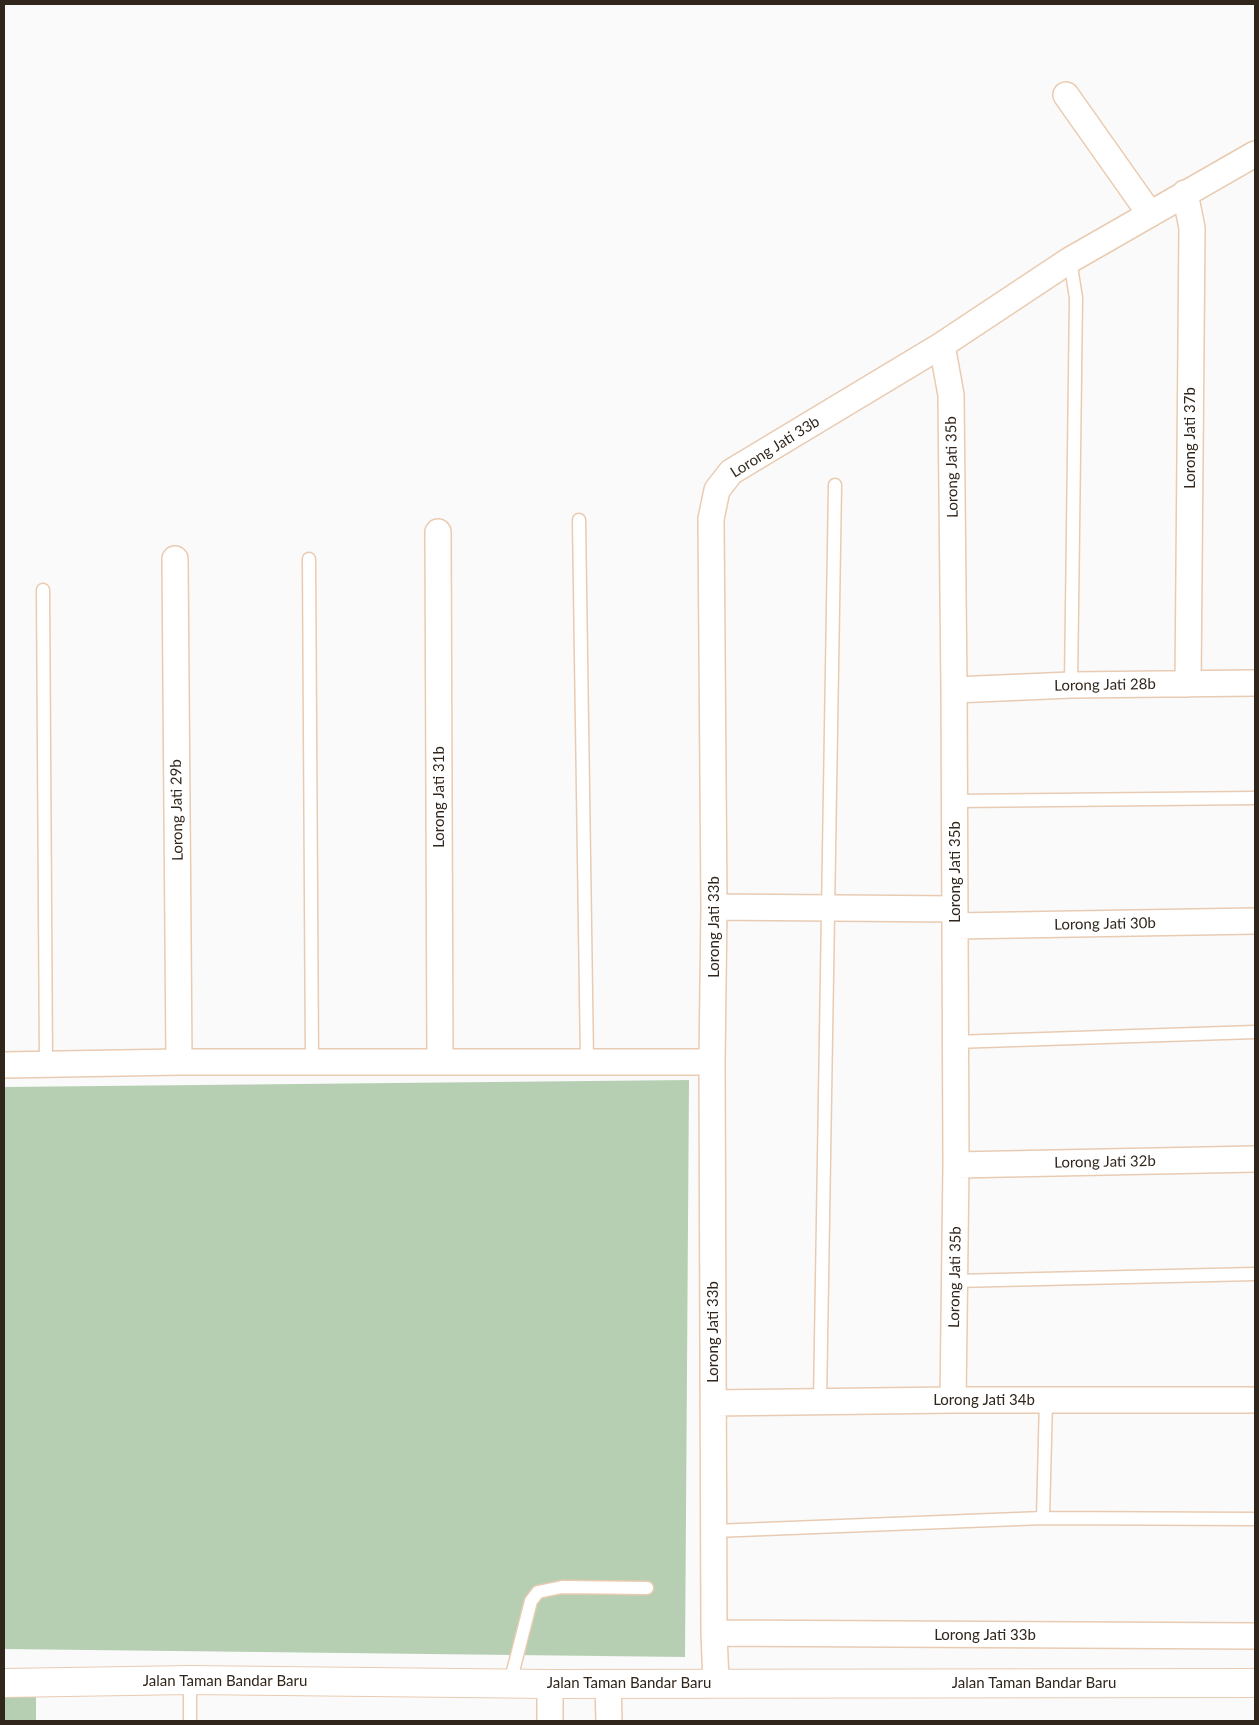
<!DOCTYPE html>
<style>
body{margin:0}
#map{position:relative;width:1259px;height:1725px;overflow:hidden;background:#fafafa;font-family:Lato,sans-serif}
canvas{display:block}
.frame{position:absolute;inset:0;border:5px solid #31261c;pointer-events:none}
</style>
<div id="map">
<canvas width="1259" height="1725"></canvas>
<div class="frame"></div>
</div>
<script>
const ctx = document.querySelector('canvas').getContext('2d');
ctx.lineJoin = 'round';
function fillPath(path, color) { ctx.fillStyle = color; ctx.fill(path, 'evenodd'); }
const shape = rows => new Path2D(rows.map(r => 'M' + r).join(''));
function strokePath(path, color, width, dash) { ctx.strokeStyle = color; ctx.lineWidth = width; ctx.lineCap = dash ? 'butt' : 'round'; ctx.setLineDash(dash || []); ctx.stroke(path); }
function write(font, color, halo, rows, align = 'center') {
  ctx.font = font + ' Lato,sans-serif'; ctx.lineWidth = 4.5; ctx.setLineDash([]); ctx.textBaseline = 'middle'; ctx.strokeStyle = halo; ctx.fillStyle = color; for (const [text, x, y, turn = 0] of rows) {
    ctx.save(); ctx.translate(x, y); ctx.rotate((+turn || 0) * Math.PI / 180); ctx.textAlign = isNaN(turn) ? turn : align; if (halo) ctx.strokeText(text, 0, 0); ctx.fillText(text, 0, 0); ctx.restore();
  }
}
fillPath(shape([
 [689,1080,685,1657,4,1649,4,1087],
 [4,1689,36,1689,36,1721,4,1721]
]), '#b6cfb3');
const service = shape([
 [1070,260,1076,298,1071,685],
 [579,520,587,1061],
 [309,559,312,1062],
 [43,590,46,1064],
 [955,801,1255,798],
 [954,1042,1255,1032],
 [955,1281,1255,1274],
 [820,1402,835,485],
 [1043,1518,1046,1400],
 [714,1531,1043,1518,1255,1519],
 [190,1680,190,1721],
 [510,1683,531,1601,538,1592,562,1587,647,1588]
]);
const minor = shape([
 [1066,95,1150,214],
 [1185,193,1192,228,1188,684],
 [942,345,951,395,954,690,956,1165,953,1400],
 [438,532,440,1061],
 [175,559,179,1062],
 [954,690,1071,685,1255,683],
 [714,907,955,909],
 [955,926,1255,921],
 [4,1065,179,1062,712,1062],
 [956,1165,1255,1159],
 [713,1403,953,1400,1255,1400],
 [714,1633,1255,1636],
 [716,1682,714,1633,712,1062,714,907,711,519,717,490,731,472,942,345,1070,260,1255,154],
 [608,1683,609,1721],
 [550,1721,550,1684]
]);
const tertiary = shape([
 [4,1683,190,1680,550,1684,1255,1683]
]);
strokePath(service, '#e9cbb1', 15);
strokePath(minor, '#e9cbb1', 28);
strokePath(tertiary, '#e9cbb1', 30);
strokePath(service, '#fff', 12);
strokePath(minor, '#fff', 25);
strokePath(tertiary, '#fff', 28);
write('15px', '#31261c', '#fff', [
 ["Lorong Jati 37b",1190,438,-90],
 ["Lorong Jati 33b",775,447,-32],
 ["Lorong Jati 35b",952,467,-91],
 ["Lorong Jati 28b",1105,685,-1],
 ["Lorong Jati 31b",439,797,-90],
 ["Lorong Jati 29b",177,810,-91],
 ["Lorong Jati 35b",955,872,-90],
 ["Lorong Jati 30b",1105,924,-1],
 ["Lorong Jati 33b",714,927,-90],
 ["Lorong Jati 32b",1105,1162,-1],
 ["Lorong Jati 35b",955,1277,-89],
 ["Lorong Jati 33b",713,1332,-90],
 ["Lorong Jati 34b",984,1400],
 ["Lorong Jati 33b",985,1635],
 ["Jalan Taman Bandar Baru",225,1681],
 ["Jalan Taman Bandar Baru",629,1683],
 ["Jalan Taman Bandar Baru",1034,1683]
]);
</script>
